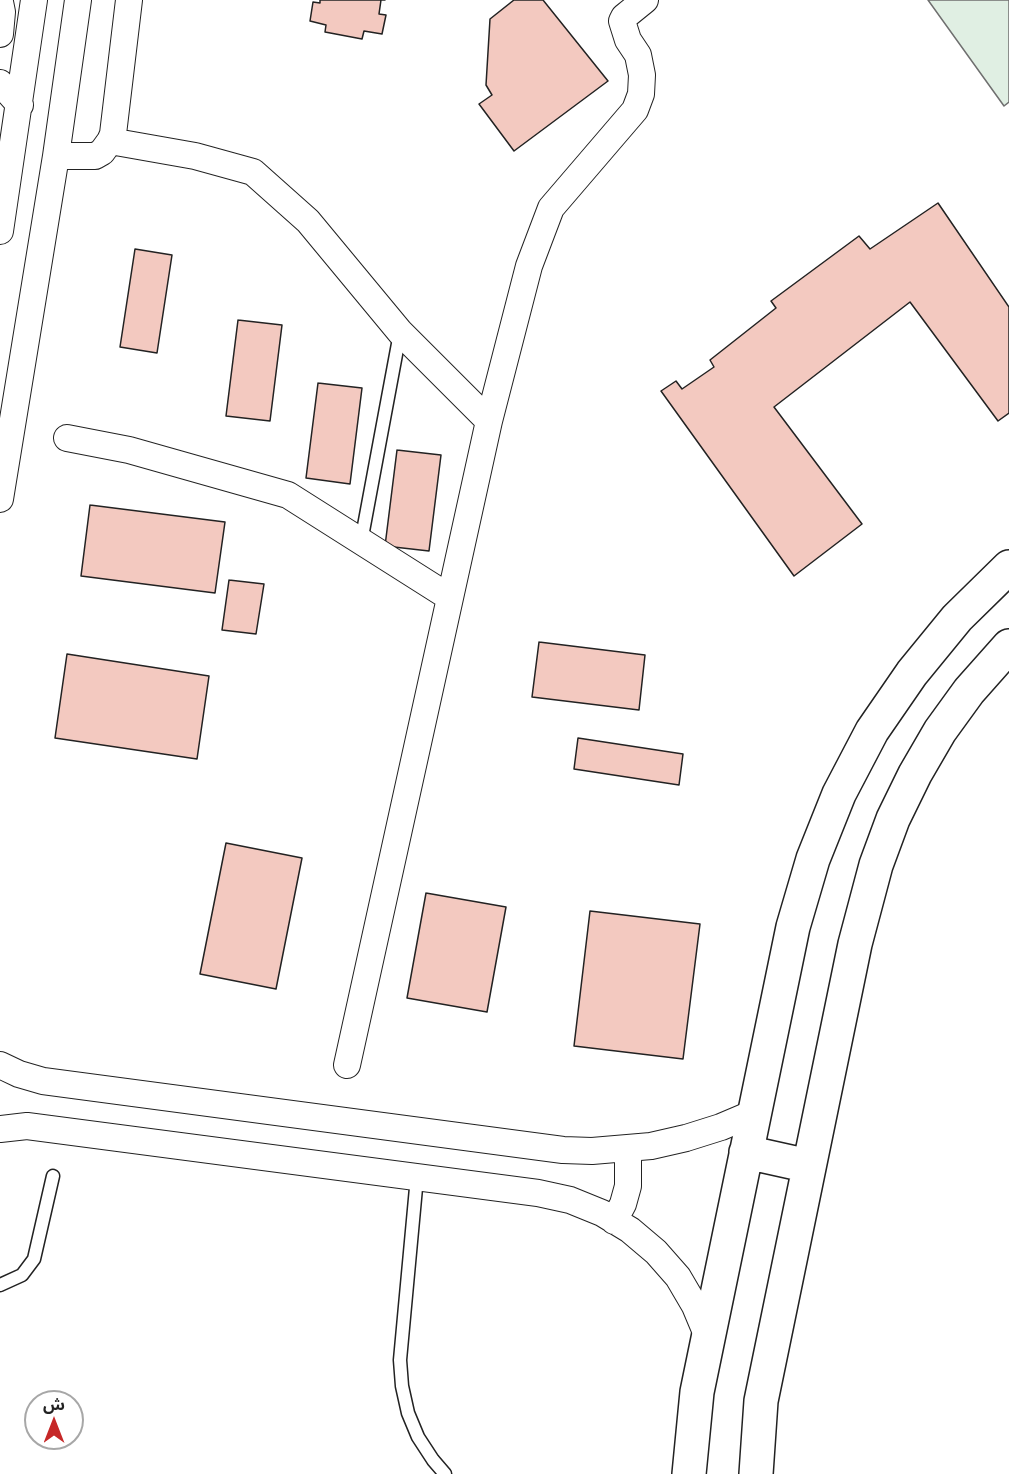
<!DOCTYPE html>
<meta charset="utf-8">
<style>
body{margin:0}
#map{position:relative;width:1009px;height:1474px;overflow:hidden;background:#fff;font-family:"Noto Sans","Noto Sans Arabic",sans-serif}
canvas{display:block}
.north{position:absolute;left:24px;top:1390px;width:60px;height:60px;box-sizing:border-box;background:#fff;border:2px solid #a7a7a7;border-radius:50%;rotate:0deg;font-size:16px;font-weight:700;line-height:24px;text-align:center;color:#222}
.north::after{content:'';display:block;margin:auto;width:21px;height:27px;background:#c62828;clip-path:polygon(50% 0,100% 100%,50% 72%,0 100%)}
</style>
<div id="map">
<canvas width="1009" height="1474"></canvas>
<div class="north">ش</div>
</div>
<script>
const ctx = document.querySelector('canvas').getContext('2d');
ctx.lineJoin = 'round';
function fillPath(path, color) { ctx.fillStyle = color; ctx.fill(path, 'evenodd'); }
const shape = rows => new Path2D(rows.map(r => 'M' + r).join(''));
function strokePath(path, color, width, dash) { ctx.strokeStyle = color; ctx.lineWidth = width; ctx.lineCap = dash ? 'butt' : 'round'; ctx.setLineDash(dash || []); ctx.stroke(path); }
const green = shape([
 [928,0,1009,0,1009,102,1004,106,928,0]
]);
fillPath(green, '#e0efe3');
strokePath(green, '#6f6f6f', 1.5);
const building = shape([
 [320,0,385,0,381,0,379,14,386,15,382,34,364,31,362,39,325,32,326,25,310,21,313,2,320,3,320,0],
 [514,0,543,0,608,81,514,151,479,104,492,95,486,85,490,19,514,0],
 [938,203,1009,307,1009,413,998,421,910,302,774,407,862,524,794,576,661,391,676,381,682,389,714,367,710,360,776,308,771,301,859,236,870,249,938,203],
 [135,249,172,255,157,353,120,347,135,249],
 [238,320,282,325,270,421,226,416,238,320],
 [318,383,362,388,350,484,306,478,318,383],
 [397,450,441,455,429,551,385,546,397,450],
 [90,505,225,522,215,593,81,576,90,505],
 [229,580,264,584,256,634,222,630,229,580],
 [539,642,645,655,639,710,532,697,539,642],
 [67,654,209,676,197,759,55,738,67,654],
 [578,738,683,754,679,785,574,769,578,738],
 [226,843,302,858,276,989,200,974,226,843],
 [426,893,506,907,487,1012,407,998,426,893],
 [590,911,700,924,683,1059,574,1046,590,911]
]);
fillPath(building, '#f3c9c0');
strokePath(building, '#222', 1.5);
const lane = shape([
 [361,542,400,333],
 [417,1177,400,1360,402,1386,408,1413,418,1437,433,1460,445,1474],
 [0,1285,22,1275,34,1259,53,1176]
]);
const street = shape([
 [0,2,2,12,0,34],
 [0,83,20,105],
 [110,141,195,156,253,172,308,221,400,332,489,421],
 [56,156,95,156,102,152,110,141,113,134,129,0],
 [0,231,34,0],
 [67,438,129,450,288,495,449,597],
 [0,499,56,156,78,0],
 [0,1065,19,1074,43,1081,563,1150,592,1151,651,1146,686,1138,721,1127,754,1113],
 [347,1065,489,421,529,266,551,208,635,110,641,94,642,75,638,55,628,40,622,21,624,17,645,0],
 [0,1129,27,1126,538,1193,570,1200,602,1213,630,1230,656,1252,678,1277,695,1306,708,1337],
 [614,1221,623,1204,628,1186,628,1149]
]);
const primary = shape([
 [746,1152,809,1166],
 [689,1474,697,1392,793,927,813,859,839,794,872,731,912,673,957,618,1009,567],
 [756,1474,761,1401,855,944,876,865,893,819,915,774,940,731,969,691,1009,646]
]);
strokePath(lane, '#222', 15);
strokePath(street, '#222', 28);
strokePath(primary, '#222', 36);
strokePath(lane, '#fff', 12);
strokePath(street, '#fff', 26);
strokePath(primary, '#fff', 33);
</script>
